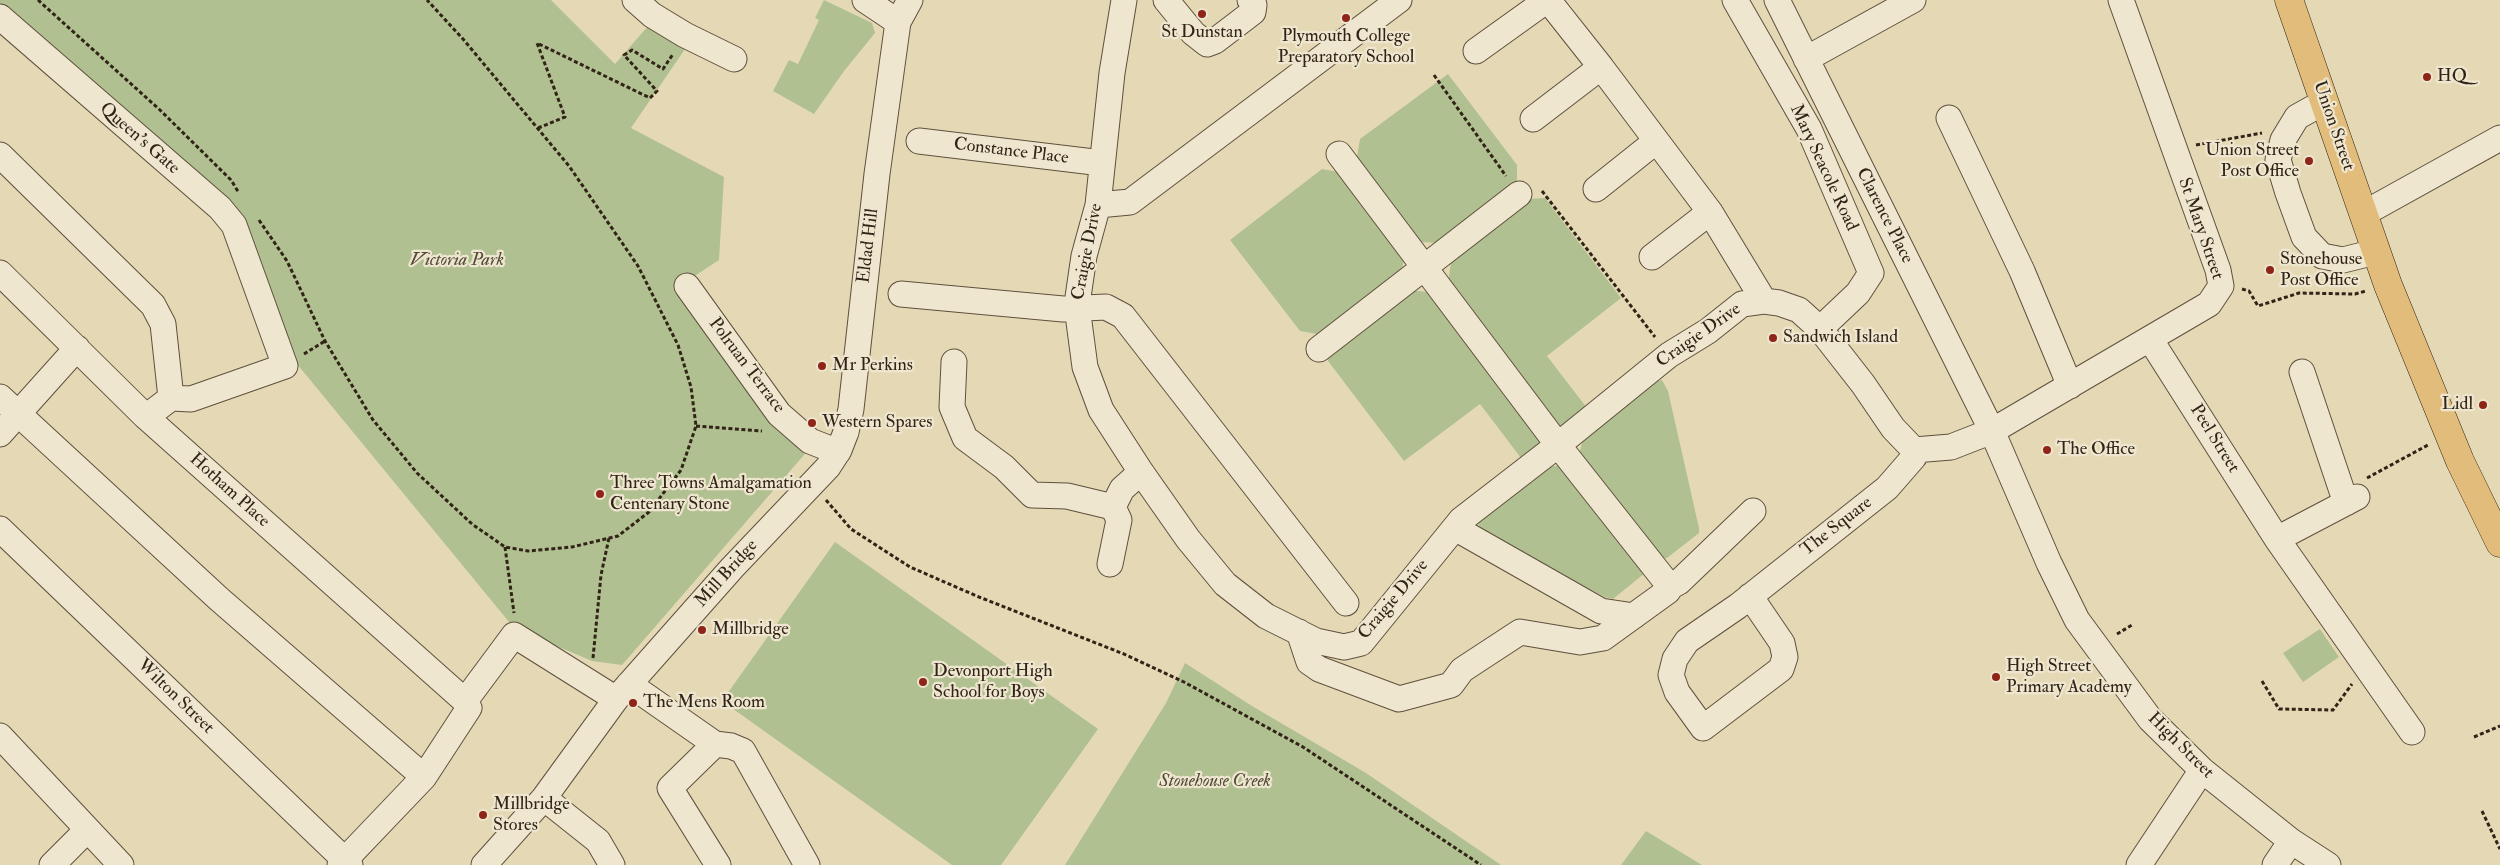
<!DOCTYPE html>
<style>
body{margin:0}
canvas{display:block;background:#e5d9b5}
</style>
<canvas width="2500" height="865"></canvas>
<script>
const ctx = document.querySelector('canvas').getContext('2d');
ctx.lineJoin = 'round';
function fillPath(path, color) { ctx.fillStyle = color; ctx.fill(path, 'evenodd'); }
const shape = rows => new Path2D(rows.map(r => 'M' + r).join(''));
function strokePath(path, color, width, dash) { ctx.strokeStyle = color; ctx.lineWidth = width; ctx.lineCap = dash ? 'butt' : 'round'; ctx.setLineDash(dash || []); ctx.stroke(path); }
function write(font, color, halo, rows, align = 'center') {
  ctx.font = font + ' "IM FELL Double Pica",serif'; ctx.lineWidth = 4.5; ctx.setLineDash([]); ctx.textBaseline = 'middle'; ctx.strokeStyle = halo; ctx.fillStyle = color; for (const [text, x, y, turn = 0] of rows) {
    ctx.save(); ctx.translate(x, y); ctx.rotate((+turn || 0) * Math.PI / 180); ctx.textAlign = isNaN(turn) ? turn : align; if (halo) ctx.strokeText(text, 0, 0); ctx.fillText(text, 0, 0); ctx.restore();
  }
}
fillPath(shape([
 [0,0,551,0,615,64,649,25,685,49,631,128,724,177,719,260,690,279,810,448,622,665,592,661,514,628,288,353,239,222,0,9],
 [824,0,872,23,875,33,844,71,814,114,773,91,789,60,798,64,819,20,815,18],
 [1448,74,1517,165,1517,186,1442,243,1418,242,1356,163,1360,139],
 [1322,169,1343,173,1405,253,1401,277,1323,335,1300,331,1230,240],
 [1545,198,1621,298,1547,356,1587,408,1560,428,1448,283,1452,256,1527,199],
 [1409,290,1435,293,1545,440,1521,458,1480,404,1404,461,1328,361,1330,349],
 [1662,380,1668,391,1699,528,1699,533,1667,558,1660,559,1582,458,1580,451,1583,439,1588,434,1658,381],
 [1553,466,1561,466,1645,573,1613,599,1605,597,1484,534,1479,527,1478,522,1545,469],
 [835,542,1098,729,1001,865,952,865,722,701],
 [2320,629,2339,657,2303,682,2283,653],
 [1185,663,1252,706,1366,773,1501,865,1065,865,1166,703],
 [1646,831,1702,865,1621,865]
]), '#b0c091');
const minor = shape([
 [635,0,652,15,685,35,734,59],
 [865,0,898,22],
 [1124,0,1112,73,1098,205,1084,256,1078,297,1077,307,1085,367,1101,410,1141,472,1188,539,1225,584,1266,616,1316,641,1344,647,1361,643,1461,520,1558,445,1669,355,1708,331,1742,304,1764,301,1779,303,1799,310,1820,329,1863,384,1893,428,1914,450,1951,447,1992,431,2209,304,2221,286,2218,270,2121,0],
 [1166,0,1193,33,1207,44,1215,41,1253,12,1254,5,1250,0],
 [1548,0,1601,67,1710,212,1764,301],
 [1735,0,1809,129,1871,273,1858,293,1820,329],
 [1777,0,1992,431,2049,563,2077,620,2150,719,2202,770,2291,841,2328,865],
 [0,17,220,208,234,225,285,366,191,399,171,398,146,417],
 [1476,51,1547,0],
 [1806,59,1913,0],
 [2324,102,2297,117,2283,140,2278,160,2288,193,2304,237,2322,256,2343,260,2375,252],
 [1949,118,2022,271,2070,386],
 [1533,119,1601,67],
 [919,141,1102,163],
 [0,155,153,305,163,324,171,398],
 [1596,189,1655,142],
 [1098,205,1130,202,1399,0],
 [2363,214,2500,138],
 [1652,257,1710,212],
 [0,273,146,417,465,701,469,708,424,777,340,865],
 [687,286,779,414,810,441,838,452],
 [901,294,1063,309,1106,307,1123,316,1346,603],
 [2150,339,2277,539,2412,732],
 [1319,349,1519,194],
 [954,362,952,407,965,438,1004,467,1032,495,1067,496,1113,507,1122,489,1141,472],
 [2302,372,2346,503],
 [0,397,219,599,424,777],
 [0,434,77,348],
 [1455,528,1601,611,1634,616],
 [0,529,350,865],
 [2277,539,2357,497],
 [1110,564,1119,520,1113,507],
 [1668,588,1679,582,1753,511],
 [1750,596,1782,643,1785,657,1781,669,1703,728,1677,692,1671,675,1675,659,1687,641,1738,606,1887,488,1914,457,1914,450],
 [1299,632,1309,662,1319,669,1399,699,1451,685,1462,670,1520,632,1580,642,1603,638,1668,591,1667,583,1558,445,1339,154],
 [629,684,715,744,731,746,743,751,807,865],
 [465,701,514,635,616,699],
 [0,736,121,865],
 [715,744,670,788,718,865],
 [544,798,598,841,612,865],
 [52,865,87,830],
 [484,865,544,798,616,699,732,568,828,467,839,450,846,432,851,409,877,174,898,22,910,0],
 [2139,865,2202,770],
 [2275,865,2291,841]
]);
const major = shape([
 [2289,0,2388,285,2460,461,2500,543]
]);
strokePath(minor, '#5f503e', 27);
strokePath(major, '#322317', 29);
strokePath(shape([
 [38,0,160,110,231,180,239,193],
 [1434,75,1506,176],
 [538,128,565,117,537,43,650,98,657,91,624,55,632,50,663,69,673,54],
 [2196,145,2262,133],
 [1542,191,1655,337],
 [259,220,287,261,325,341,373,420,417,473,472,524,505,547,528,551,572,547,618,536,649,512,681,470,696,426,691,387,678,345,638,266,569,166,463,39,427,0],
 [2242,289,2249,291,2258,306,2299,293,2355,294,2366,291],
 [304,354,325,341],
 [696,426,762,431],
 [2367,478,2428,445],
 [826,500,851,529,910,567,979,597,1124,654,1184,682,1303,747,1481,865],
 [505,547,514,613],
 [2117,634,2132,625],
 [593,658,601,575,609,538],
 [2262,681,2279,709,2333,710,2352,684],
 [2474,737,2500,726],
 [2482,811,2500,849]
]), '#322317', 3, [4, 2.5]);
strokePath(minor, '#eee6cf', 25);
strokePath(major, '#e2bc7a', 28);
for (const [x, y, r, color] of [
 [1202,14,5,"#8f2418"],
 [1346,18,5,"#8f2418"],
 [2427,77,5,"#8f2418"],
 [2309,161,5,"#8f2418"],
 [2270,270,5,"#8f2418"],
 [1773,338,5,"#8f2418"],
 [822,366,5,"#8f2418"],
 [2483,405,5,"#8f2418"],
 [812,423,5,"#8f2418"],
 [2047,450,5,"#8f2418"],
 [600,494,5,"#8f2418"],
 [702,630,5,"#8f2418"],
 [1996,677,5,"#8f2418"],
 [923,682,5,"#8f2418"],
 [633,703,5,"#8f2418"],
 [483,815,5,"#8f2418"]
]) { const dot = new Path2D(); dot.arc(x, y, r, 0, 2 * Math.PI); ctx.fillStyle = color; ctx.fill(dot); strokePath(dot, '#eee6cf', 2); }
write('18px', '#322317', '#eee6cf', [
 ["St Dunstan",1202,33,"center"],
 ["Plymouth College",1346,37,"center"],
 ["Preparatory School",1346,58,"center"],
 ["HQ",2437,77],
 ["Union Street",2299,151,"right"],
 ["Post Office",2299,172,"right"],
 ["Stonehouse",2280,260],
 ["Post Office",2280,281],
 ["Sandwich Island",1783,338],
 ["Mr Perkins",832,366],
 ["Lidl",2473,405,"right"],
 ["Western Spares",822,423],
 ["The Office",2057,450],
 ["Three Towns Amalgamation",610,484],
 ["Centenary Stone",610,505],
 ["Millbridge",712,630],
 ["High Street",2006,667],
 ["Primary Academy",2006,688],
 ["Devonport High",933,672],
 ["School for Boys",933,693],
 ["The Mens Room",643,703],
 ["Millbridge",493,805],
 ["Stores",493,826]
], 'left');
write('18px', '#322317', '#eee6cf', [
 ["Union Street",2333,126,71],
 ["Queen's Gate",139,139,41],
 ["Constance Place",1011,152,7],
 ["Mary Seacole Road",1823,168,65],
 ["Clarence Place",1884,216,63],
 ["St Mary Street",2200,229,71],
 ["Eldad Hill",869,246,-83],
 ["Craigie Drive",1088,252,-79],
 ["Craigie Drive",1699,336,-35],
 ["Polruan Terrace",746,366,53],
 ["Peel Street",2214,439,58],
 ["Hotham Place",229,491,42],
 ["The Square",1837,527,-38],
 ["Mill Bridge",727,574,-48],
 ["Craigie Drive",1394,600,-50],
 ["Wilton Street",175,697,44],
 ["High Street",2180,746,45]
]);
write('italic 18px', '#524a36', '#eee6cf', [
 ["Victoria Park",457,261],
 ["Stonehouse Creek",1215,782]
]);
</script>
